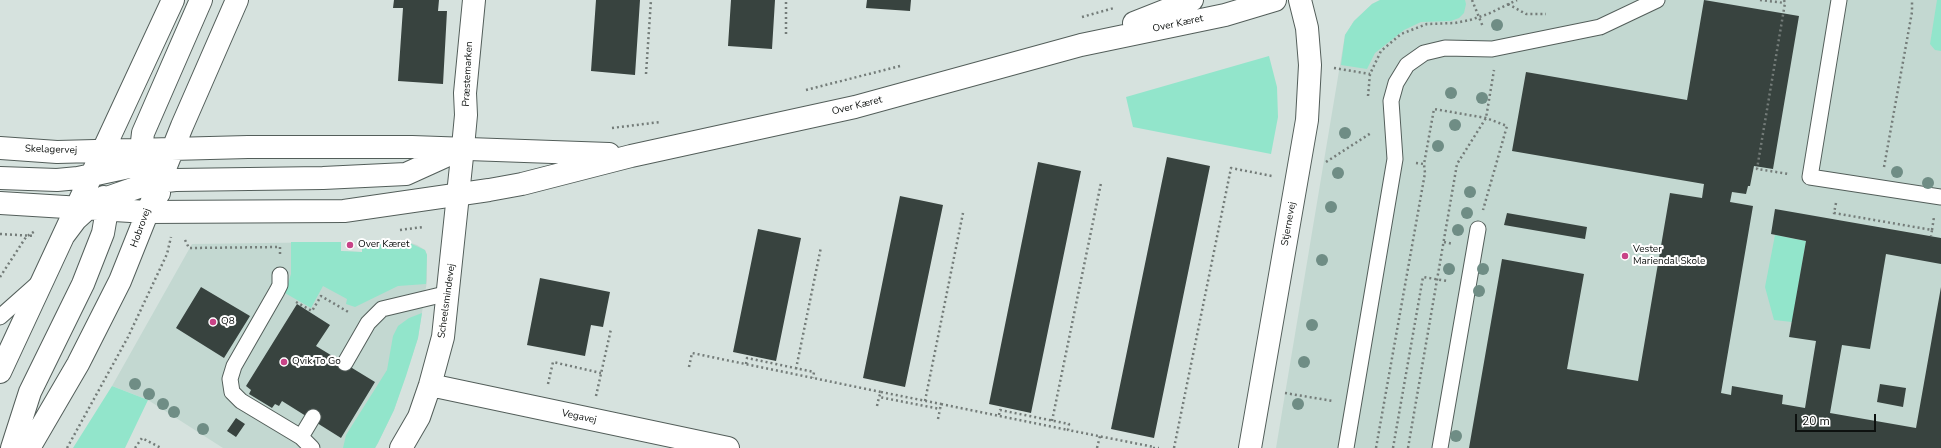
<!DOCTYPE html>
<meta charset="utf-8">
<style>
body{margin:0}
#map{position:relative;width:1941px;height:448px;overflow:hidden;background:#d6e2de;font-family:"Nunito Sans",sans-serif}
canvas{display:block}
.scale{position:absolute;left:1795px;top:414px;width:81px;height:18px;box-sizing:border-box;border:2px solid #0d110f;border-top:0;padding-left:5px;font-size:12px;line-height:14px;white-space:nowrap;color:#0d110f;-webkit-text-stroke:3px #fff;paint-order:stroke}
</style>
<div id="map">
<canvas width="1941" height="448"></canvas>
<div class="scale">20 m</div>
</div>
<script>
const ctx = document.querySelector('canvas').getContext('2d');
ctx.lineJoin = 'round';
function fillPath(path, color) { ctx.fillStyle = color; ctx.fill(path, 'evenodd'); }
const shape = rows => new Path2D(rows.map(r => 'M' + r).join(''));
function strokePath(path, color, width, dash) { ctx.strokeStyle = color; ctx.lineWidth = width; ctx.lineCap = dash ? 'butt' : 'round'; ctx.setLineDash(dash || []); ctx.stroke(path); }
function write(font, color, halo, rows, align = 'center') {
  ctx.font = font + ' "Nunito Sans",sans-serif'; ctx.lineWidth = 4; ctx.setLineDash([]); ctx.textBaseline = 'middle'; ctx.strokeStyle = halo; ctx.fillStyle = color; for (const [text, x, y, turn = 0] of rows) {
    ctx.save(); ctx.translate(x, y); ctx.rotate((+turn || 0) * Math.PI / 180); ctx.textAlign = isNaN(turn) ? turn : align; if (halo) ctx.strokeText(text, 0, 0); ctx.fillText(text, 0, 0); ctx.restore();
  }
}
fillPath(shape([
 [1380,0,1941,0,1941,448,1276,448,1345,35,1354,21,1372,4],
 [362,241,405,241,417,245,425,250,427,255,427,281,418,338,394,410,375,448,223,448,148,400,112,386,192,244,341,242,341,251,362,252]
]), '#c3d8d1');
fillPath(shape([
 [1380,0,1465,0,1466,4,1464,13,1459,18,1451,21,1421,22,1404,30,1375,53,1367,69,1341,65,1345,35,1354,21,1372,4],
 [1937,0,1941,0,1941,51,1935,50,1930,44],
 [1269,56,1277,87,1278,117,1271,154,1133,127,1126,97],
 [1775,235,1806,241,1792,322,1774,320,1765,287],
 [362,241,405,241,425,250,427,255,426,284,398,286,355,307,346,304,347,299,323,286,311,308,285,293,291,274,291,242,341,242,341,251,362,252],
 [422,313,418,338,406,376,394,410,378,443,375,448,343,448,346,435,387,370,393,336,398,326,409,318],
 [112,386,148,400,125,448,73,448]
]), '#92e5cb');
fillPath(shape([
 [394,0,439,0,438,11,447,11,443,84,398,81,403,8,393,8],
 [596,0,640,0,635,75,591,71],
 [731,0,775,0,772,49,728,46],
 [867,0,911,0,910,11,866,8],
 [1704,0,1799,16,1773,169,1754,166,1750,186,1748,186,1746,194,1732,192,1730,202,1753,206,1721,393,1731,395,1732,386,1783,395,1782,404,1805,408,1816,341,1789,337,1806,241,1771,234,1775,209,1941,238,1941,264,1886,254,1870,349,1842,345,1830,413,1916,428,1941,287,1941,448,1469,448,1502,259,1584,274,1567,369,1638,381,1670,193,1702,198,1704,184,1512,151,1526,72,1687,100],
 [1167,157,1210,166,1154,438,1111,429],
 [1038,162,1081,171,1031,413,989,404],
 [900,196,943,205,905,387,863,378],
 [1507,213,1587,227,1585,239,1504,225],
 [758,229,801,238,776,361,733,352],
 [540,278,610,292,603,327,591,325,585,356,527,345],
 [201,287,250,316,224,358,176,328],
 [297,304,330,325,316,346,375,382,341,438,282,401,279,406,275,404,272,408,249,394,251,390,246,386],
 [1880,384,1906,388,1903,407,1877,402],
 [236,418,245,424,236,437,227,431]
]), '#38433f');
const lane = shape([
 [1839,0,1810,177,1941,197],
 [280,275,280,285,277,291,234,366,230,379,232,392,241,401,301,437],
 [0,317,37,284],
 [345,363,368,323,382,309,449,293],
 [312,448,301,437,313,417],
 [1346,448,1395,159,1391,101,1396,83,1407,65,1424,53,1445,48,1492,49,1600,27,1657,0],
 [1440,448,1478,229]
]);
const street = shape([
 [430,385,728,448],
 [401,448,419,417,430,385,443,337,463,147,466,115,465,93,474,0],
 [1250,448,1307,120,1310,65,1307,28,1300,0]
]);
const secondary = shape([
 [1134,23,1192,0],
 [0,148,57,152,248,147,412,147,609,154],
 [0,178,57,180,78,178,129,167,142,163,155,156],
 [159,193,145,174,142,163,141,150,143,133,201,0],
 [0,203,147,212,344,211,489,190,522,184,631,156,855,107,1081,45,1225,15,1275,0],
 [64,235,76,219,87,209,104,199,150,183,175,180,323,178,406,174,459,150],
 [0,372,173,0],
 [12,448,30,392,83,284,103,233,107,210,104,197],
 [29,448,78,364,120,281,182,126,237,0]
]);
strokePath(lane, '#535e5a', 17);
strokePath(street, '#535e5a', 24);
strokePath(secondary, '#535e5a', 24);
strokePath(shape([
 [1472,0,1483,27],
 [1760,0,1785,3],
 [1784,0,1785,3,1757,169,1789,174],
 [1508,4,1526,14,1546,14],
 [1082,17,1114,8],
 [786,34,786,0],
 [1334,68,1370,74],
 [646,74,651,0],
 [806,90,900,66],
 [1368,96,1370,74,1381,51,1401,34,1427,24,1455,23,1470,20,1488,14,1517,0],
 [612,128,660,122],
 [1326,162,1371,133],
 [1416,163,1424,164,1434,109,1486,118,1507,126,1483,210],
 [1884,167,1912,12,1912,0],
 [1836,203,1834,213,1932,230,1931,236],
 [400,230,423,227],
 [1932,230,1934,217],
 [0,234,35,236],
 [185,240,189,248,280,247,280,254],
 [1444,242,1453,244],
 [0,277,26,237,35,231],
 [296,302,312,311,321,296,350,313],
 [746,364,747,358,814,372,813,378],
 [689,367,692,353,881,392,879,397,940,409,941,404,1068,430],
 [796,369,821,247],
 [548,384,553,362,601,373],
 [881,392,941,404],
 [1285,393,1333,401],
 [596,396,611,329],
 [925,401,963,213],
 [877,406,879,397],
 [999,415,1000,410,1069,424,1068,430,1154,447],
 [938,419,940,409],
 [1052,421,1101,183],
 [67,448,128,337,167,254,171,237],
 [135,448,142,438,161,448],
 [1097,448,1100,436],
 [1153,448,1159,448],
 [1174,448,1231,168,1272,176],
 [1376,448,1425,173,1424,164],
 [1393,448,1423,277,1447,281],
 [1408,448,1457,164,1486,118,1494,70]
]), '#747c79', 2.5, [2, 3]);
strokePath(lane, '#fff', 15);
strokePath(street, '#fff', 22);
strokePath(secondary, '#fff', 22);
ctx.fillStyle = '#6f8d85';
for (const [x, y] of [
 [1497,25],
 [1451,93],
 [1482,98],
 [1455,125],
 [1345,133],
 [1438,146],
 [1897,172],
 [1338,173],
 [1928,183],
 [1470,192],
 [1331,207],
 [1467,213],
 [1458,230],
 [1322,260],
 [1449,269],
 [1483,269],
 [1479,291],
 [1312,325],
 [1304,362],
 [135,384],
 [149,394],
 [163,404],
 [1298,404],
 [174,412],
 [203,429],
 [1456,436]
]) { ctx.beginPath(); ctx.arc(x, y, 6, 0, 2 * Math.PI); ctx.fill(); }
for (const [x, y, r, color] of [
 [350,245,4,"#c84387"],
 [1625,256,4,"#c84387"],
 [213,322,4,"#c84387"],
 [284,362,4,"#c84387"]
]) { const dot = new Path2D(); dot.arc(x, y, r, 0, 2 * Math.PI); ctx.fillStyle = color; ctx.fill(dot); strokePath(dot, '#fff', 1.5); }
write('10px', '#0d110f', '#fff', [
 ["Over Kæret",1178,24,-12],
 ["Præstemarken",468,74,-87],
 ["Over Kæret",857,106,-14],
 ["Skelagervej",51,150,2],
 ["Stjernevej",1289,224,-80],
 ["Hobrovej",141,228,-70],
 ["Scheelsmindevej",447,301,-82],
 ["Vegavej",579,417,12]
]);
write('10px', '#0d110f', '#fff', [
 ["Over Kæret",358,245],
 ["Vester",1633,250],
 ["Mariendal Skole",1633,262],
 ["Q8",221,322],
 ["Qvik To Go",292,362]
], 'left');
</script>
